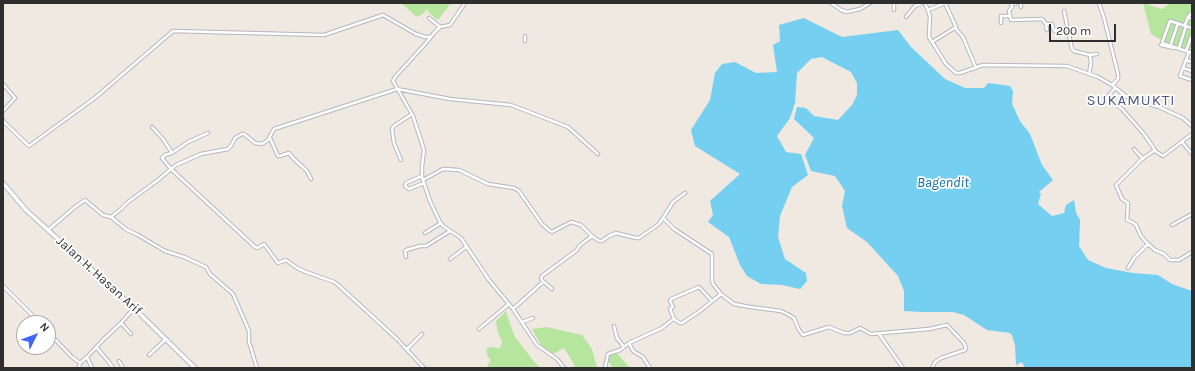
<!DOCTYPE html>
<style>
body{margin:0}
#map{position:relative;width:1195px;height:371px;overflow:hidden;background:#efe9e1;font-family:Karla,sans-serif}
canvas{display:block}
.frame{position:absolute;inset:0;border:4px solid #2e2e2e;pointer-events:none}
.north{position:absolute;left:16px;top:315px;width:40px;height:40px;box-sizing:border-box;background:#fff;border:1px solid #ababab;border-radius:50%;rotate:48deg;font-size:11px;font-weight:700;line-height:16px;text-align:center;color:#2e2e2e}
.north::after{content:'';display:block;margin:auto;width:14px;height:18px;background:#4264fb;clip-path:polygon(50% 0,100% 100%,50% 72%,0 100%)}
.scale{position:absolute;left:1049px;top:24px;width:67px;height:18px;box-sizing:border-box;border:2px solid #2e2e2e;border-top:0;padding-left:5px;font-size:12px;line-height:14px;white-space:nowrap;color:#2e2e2e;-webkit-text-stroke:3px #fff;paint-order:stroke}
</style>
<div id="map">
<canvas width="1195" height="371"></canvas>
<div class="frame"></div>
<div class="north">N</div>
<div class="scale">200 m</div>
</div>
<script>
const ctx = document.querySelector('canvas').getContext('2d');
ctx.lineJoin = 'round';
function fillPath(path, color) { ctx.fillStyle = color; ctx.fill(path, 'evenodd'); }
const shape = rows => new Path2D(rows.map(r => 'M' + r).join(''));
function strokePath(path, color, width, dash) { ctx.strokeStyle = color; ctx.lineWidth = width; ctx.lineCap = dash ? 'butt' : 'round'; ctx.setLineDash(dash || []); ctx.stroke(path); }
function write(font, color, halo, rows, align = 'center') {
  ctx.font = font + ' Karla,sans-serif'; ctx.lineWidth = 3.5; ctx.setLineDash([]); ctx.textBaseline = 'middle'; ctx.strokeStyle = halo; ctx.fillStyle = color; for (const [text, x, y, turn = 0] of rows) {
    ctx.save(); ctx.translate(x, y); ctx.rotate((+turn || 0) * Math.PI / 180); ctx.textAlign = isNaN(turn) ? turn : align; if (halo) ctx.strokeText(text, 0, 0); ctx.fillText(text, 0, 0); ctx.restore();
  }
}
fillPath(shape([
 [401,3,451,3,438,20,430,14,427,9,424,13,417,17],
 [1143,3,1162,9,1169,4,1168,3,1192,3,1192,53,1177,49,1151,34],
 [506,311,509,321,515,337,531,358,540,368,486,368,491,360,488,357,486,350,489,347,500,348,502,341,498,333,496,321],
 [546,327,582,335,592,349,597,368,570,368,575,366,564,348,553,354,541,345,532,329],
 [616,352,630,368,613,368,609,362,606,361,607,355]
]), '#b6e59e');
fillPath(shape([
 [804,18,842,37,898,30,911,47,945,79,965,88,984,88,988,83,1010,86,1013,91,1012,104,1020,121,1030,134,1042,165,1053,180,1039,192,1041,194,1038,204,1052,216,1064,213,1066,205,1074,200,1076,213,1080,220,1079,246,1088,260,1106,268,1133,273,1158,275,1172,284,1192,291,1192,368,1025,368,1022,362,1016,365,1015,345,1012,335,1010,333,987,330,964,315,953,312,921,312,904,311,904,291,898,276,867,242,847,228,842,206,845,191,835,176,811,171,805,155,814,138,794,119,797,107,806,108,814,116,838,120,852,105,857,95,857,83,851,72,822,57,811,59,797,73,795,103,790,118,777,136,786,152,801,154,808,175,792,187,780,216,778,237,785,259,806,273,807,281,800,289,782,285,761,284,747,276,740,265,729,237,708,222,713,215,710,201,740,174,695,146,691,130,710,100,715,73,722,64,735,62,756,73,777,72,773,45,780,41,779,25]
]), '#75cff0');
const minor = shape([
 [465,3,450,25,440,27,434,33,426,43,395,77,393,81,413,116,424,150,422,166,422,177,430,201,440,222,443,226,461,238,489,280,513,309,537,345,557,359,564,368],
 [831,3,841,10,847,12,860,9,870,3],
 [894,3,894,10],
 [925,3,930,16,929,37,946,64,956,73,960,73,983,65,1067,66,1098,77,1112,85,1127,97,1159,107,1183,118,1192,126],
 [1011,3,1012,7,1009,11,1011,20,1042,19,1046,24,1052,24,1053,28,1055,31,1068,29],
 [1020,3,1021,7],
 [1099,3,1104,18,1118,74,1118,79,1112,85],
 [1011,4,1018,3],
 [928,10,945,3],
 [1064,11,1072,49,1074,51,1090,55,1091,63,1089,74],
 [906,17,915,6,922,3],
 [1188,17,1192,19],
 [429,18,440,27],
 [1001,23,1001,16,1009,16],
 [1046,24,1047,30],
 [1185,25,1188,17,1192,13],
 [955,28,963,37,976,68],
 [1192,28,1170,21,1162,43,1192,53],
 [525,41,525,36],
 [932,42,956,27,945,3],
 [1161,45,1174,48],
 [1170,47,1178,23],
 [1179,48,1186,26],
 [1186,51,1192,35],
 [1189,52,1180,76,1192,80],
 [1090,55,1097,54],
 [1186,60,1192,62],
 [1183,68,1192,71],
 [3,84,15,98,3,111],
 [1101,100,1105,100,1115,88],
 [1105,100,1115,104,1122,109,1144,134,1155,150,1142,159,1116,185,1122,199,1128,203,1127,220,1132,222,1136,225,1141,236,1147,243,1155,250,1164,254,1170,260,1179,260,1192,252],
 [3,120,4,122,29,146,96,97,173,31,324,35,383,15,416,34,425,37,430,37],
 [152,127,163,139,172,153,165,155,162,158,171,169,176,165,201,154,228,149,231,146,235,138,242,134,244,134,255,143,262,144,268,140,274,129,397,89,450,99,511,105,568,127,598,154],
 [270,138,278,156,280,156,289,153,293,158,307,171,311,179],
 [1182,142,1192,154],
 [1134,149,1143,159],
 [1155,151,1163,156,1192,134],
 [172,153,188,142,208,133],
 [401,160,394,143,392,129,394,126,412,114],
 [422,176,406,183,405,186,409,189,424,183],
 [423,180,443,169,459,170,488,184,514,188,519,191,542,224,550,231,552,232,571,222,581,225,592,236,599,241,602,241,609,236,616,233,636,238,639,238,659,224,663,218,674,229,712,254,712,280,713,284,721,294,734,304,750,307,781,311,789,315,794,318,799,330,803,335,829,327,844,333,850,333,860,328,871,334,929,329,947,325,964,343,966,348,965,350,941,358,935,362,932,368],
 [111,217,121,209,128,202,158,180,171,169,255,247,258,248,264,244,278,263,286,260,297,268,306,272,334,282,337,284,397,339,424,368],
 [663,218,673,202,685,193],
 [1172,225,1192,214],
 [48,230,75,207,85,200,103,215,111,217,127,230,138,235,165,251,184,257,206,267,210,274,233,294,249,331,249,342,257,368],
 [425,233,441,223],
 [406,257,405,252,406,250,420,246,426,246,450,231],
 [450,259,466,247],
 [1128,268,1134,258,1148,244],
 [544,282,552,289],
 [3,286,40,323],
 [513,309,543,282,541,278,542,276,577,250,579,246,592,236],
 [674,319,670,309,673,307,670,301,671,299,699,287,712,301],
 [522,322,533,318],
 [121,323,131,334],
 [614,326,617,338,624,347],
 [479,329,509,304],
 [48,332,72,357,80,363,87,357,104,339,121,323,134,308],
 [879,334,903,368],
 [629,343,633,351,643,357,650,368],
 [97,348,108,361,113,368],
 [407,349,422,334],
 [149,355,166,339],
 [87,357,92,368],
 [119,361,123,368],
 [79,368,80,363],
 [605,368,608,354,620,350,629,343,662,328,672,320,674,319,680,323,682,323,700,311,721,294]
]);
const secondary = shape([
 [3,183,26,210,134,308,195,368]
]);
strokePath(minor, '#b4b7c1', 4.5);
strokePath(secondary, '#b4b7c1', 5.5);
strokePath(minor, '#fff', 2.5);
strokePath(secondary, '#fff', 3.5);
write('13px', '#2e2e2e', '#fff', [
 ["Jalan H. Hasan Arif",99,276,42]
]);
write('italic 14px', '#0d6fa3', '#fff', [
 ["Bagendit",943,183]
]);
ctx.letterSpacing = '1px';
write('15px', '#4d5680', '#fff', [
 ["SUKAMUKTI",1131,101]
]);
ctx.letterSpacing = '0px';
</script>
